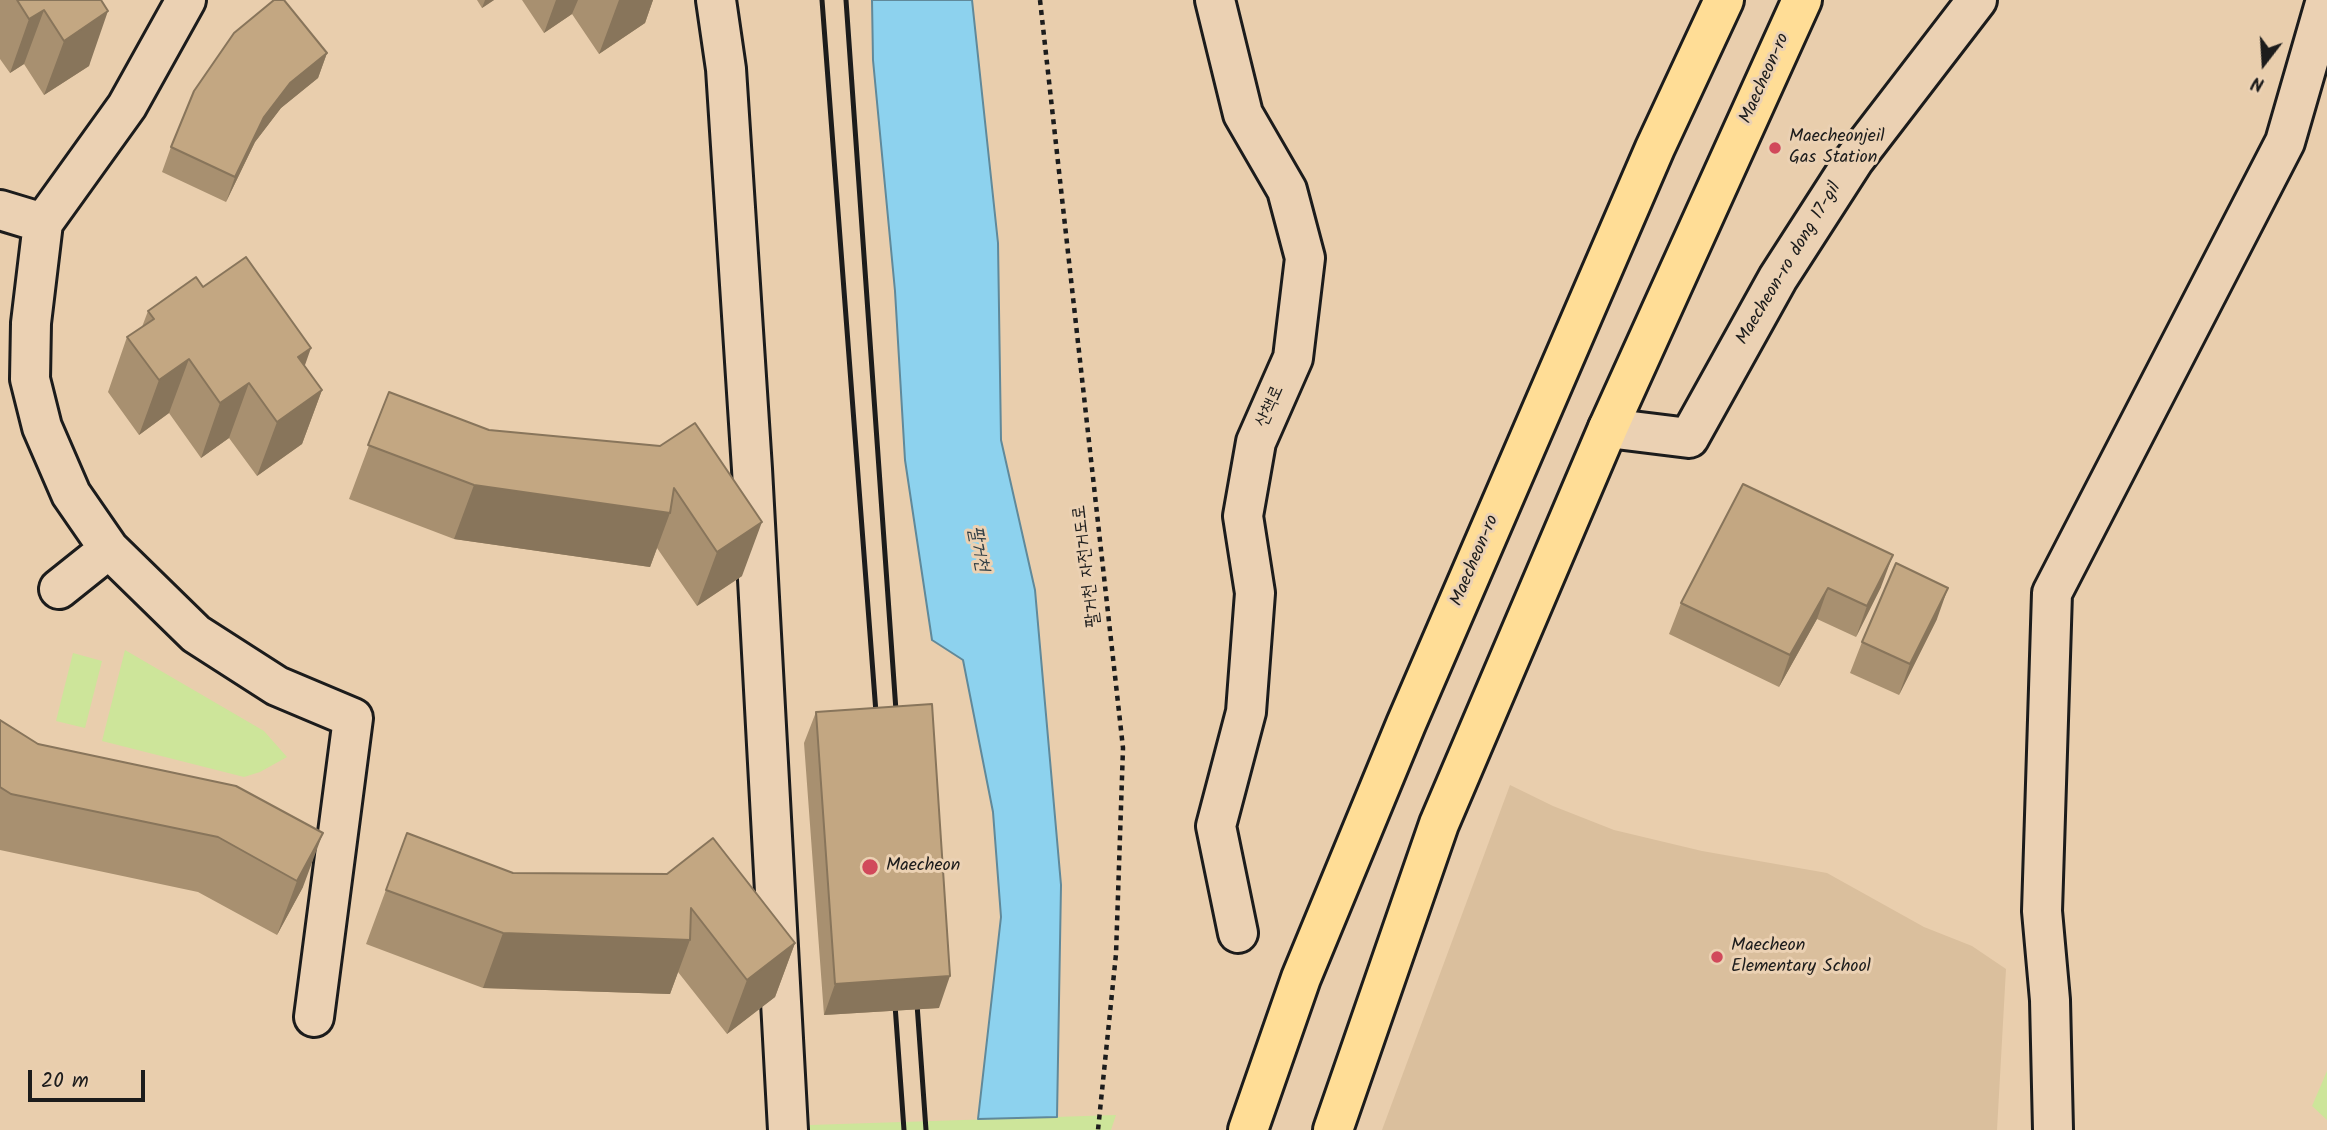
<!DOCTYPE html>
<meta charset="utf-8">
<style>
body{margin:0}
#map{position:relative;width:2327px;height:1130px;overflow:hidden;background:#e9cead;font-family:Kalam,sans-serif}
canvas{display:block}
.north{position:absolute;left:2229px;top:28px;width:70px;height:70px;-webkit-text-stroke:5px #ebd1b3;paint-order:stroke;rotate:197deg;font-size:19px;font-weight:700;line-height:28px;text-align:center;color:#1c1c1c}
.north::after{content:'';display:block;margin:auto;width:24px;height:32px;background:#1c1c1c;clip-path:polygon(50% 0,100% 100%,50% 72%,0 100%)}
.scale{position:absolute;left:28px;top:1070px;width:117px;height:32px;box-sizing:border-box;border:4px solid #1c1c1c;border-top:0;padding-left:9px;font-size:21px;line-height:24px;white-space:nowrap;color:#1c1c1c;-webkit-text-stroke:5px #ebd1b3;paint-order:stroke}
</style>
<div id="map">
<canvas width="2327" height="1130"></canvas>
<div class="north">N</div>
<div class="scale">20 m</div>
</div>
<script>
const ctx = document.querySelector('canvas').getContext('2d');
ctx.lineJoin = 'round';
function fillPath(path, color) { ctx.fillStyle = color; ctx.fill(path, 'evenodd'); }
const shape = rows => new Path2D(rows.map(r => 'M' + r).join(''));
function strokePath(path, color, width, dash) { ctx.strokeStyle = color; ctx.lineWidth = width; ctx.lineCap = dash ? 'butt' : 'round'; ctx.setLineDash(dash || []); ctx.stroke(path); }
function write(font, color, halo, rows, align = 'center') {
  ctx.font = font + ' Kalam,"Poor Story",sans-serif'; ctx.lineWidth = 6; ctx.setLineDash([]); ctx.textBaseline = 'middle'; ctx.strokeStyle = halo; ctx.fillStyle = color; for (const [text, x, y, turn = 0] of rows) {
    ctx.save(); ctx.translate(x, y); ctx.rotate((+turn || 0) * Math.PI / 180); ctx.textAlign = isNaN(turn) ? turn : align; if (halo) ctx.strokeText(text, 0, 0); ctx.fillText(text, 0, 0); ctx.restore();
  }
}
fillPath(shape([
 [1510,785,1553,806,1614,830,1702,851,1827,873,1924,927,1972,946,2006,969,1997,1130,1382,1130]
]), '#dabf9d');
fillPath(shape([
 [125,650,264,731,287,757,260,772,244,777,102,741],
 [73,653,102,661,85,728,56,721],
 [2327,1071,2327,1120,2312,1106],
 [1116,1115,1111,1130,810,1130,810,1125]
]), '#cde59a');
const water = shape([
 [872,0,972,0,998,243,1001,440,1035,590,1061,885,1057,1117,978,1119,1001,917,993,812,963,660,932,640,905,460,895,291,873,60,872,0]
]);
fillPath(water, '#8dd2ee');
strokePath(water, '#60899a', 2);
const minor = shape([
 [716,0,726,69,752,469,788,1130],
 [1215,0,1243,114,1287,190,1305,258,1293,358,1256,442,1243,516,1255,593,1246,712,1216,826,1238,933],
 [0,210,43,223,31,323,30,379,42,427,71,494,109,549,196,634,277,686,353,718,314,1017],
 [43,223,127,106,186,0],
 [1608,428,1689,438,1778,278,1854,160,1977,0],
 [59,589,109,549],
 [2053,1130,2050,1000,2042,911,2052,593,2285,142,2326,0]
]);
const major = shape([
 [1248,1130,1301,978,1406,724,1655,148,1724,0],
 [1333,1130,1439,824,1608,428,1802,0]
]);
strokePath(minor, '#1c1c1c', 44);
strokePath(major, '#1c1c1c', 44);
strokePath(shape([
 [1040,0,1123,748,1116,954,1098,1130]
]), '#1c1c1c', 4.5, [5, 5]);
strokePath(minor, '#ebd1b3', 38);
strokePath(major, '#ffdd96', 38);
strokePath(shape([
 [822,0,877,726],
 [846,0,897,725],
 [916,990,926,1130],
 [894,991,904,1130]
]), '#1c1c1c', 5);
fillPath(shape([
 [0,0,101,0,89,66,44,95,24,64,10,73,0,59],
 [477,0,494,0,482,8],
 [522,0,653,0,645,23,599,54,572,14,544,33],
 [327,53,318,78,281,108,255,142,226,202,162,172,171,147],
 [203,287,305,366,322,390,302,444,257,476,229,438,201,458,169,413,139,435,108,392,127,337,142,327,148,311],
 [389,392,489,430,660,446,742,576,697,606,657,548,650,567,454,539,349,499],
 [1743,484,1881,587,1856,637,1817,619,1779,687,1669,634,1681,603],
 [1937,619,1899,695,1850,673,1862,642],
 [816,712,939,1008,824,1015,804,743],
 [0,720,38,744,236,786,303,887,277,935,198,892,0,850],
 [407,833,513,873,667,874,795,943,775,997,727,1034,678,972,670,994,483,988,366,944]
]), '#a89070');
fillPath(shape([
 [485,0,494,0,482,8],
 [556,0,578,0,572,14,544,33],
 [619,0,653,0,645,23,599,54],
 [44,10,24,64,10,73,29,19],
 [108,11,89,66,44,95,64,41],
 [327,53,318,78,281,108,255,142,226,202,235,177,264,117,290,83],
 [311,348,292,402,298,357],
 [189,359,169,413,139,435,159,380],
 [249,383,229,438,201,458,220,403],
 [322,390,302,444,257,476,277,422],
 [474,485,670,513,650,567,454,539],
 [762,522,742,576,697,606,717,552],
 [1893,555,1881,587,1856,637,1867,606],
 [1828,588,1817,619,1779,687,1790,655],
 [1948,588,1937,619,1899,695,1910,664],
 [323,833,303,887,277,935,297,881],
 [503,933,690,940,670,994,483,988],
 [795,943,775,997,727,1034,747,980],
 [950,976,939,1008,824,1015,835,984]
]), '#88755b');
const building = shape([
 [17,0,101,0,108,11,64,41,44,10,29,19,17,0],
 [274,0,284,0,327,53,290,83,264,117,235,177,171,147,194,91,234,33,274,0],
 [246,257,311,348,298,357,322,390,277,422,249,383,220,403,189,359,159,380,127,337,154,319,148,311,196,277,203,287,246,257],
 [389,392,489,430,660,446,695,423,762,522,717,552,674,488,670,513,474,485,368,445,389,392],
 [1743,484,1893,555,1867,606,1828,588,1790,655,1681,603,1743,484],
 [1896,563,1948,588,1910,664,1862,642,1896,563],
 [932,704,950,976,835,984,816,712,932,704],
 [0,720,38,744,236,786,323,833,297,881,218,837,11,794,0,787,0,720],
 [407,833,513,873,667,874,713,838,795,943,747,980,691,908,690,940,503,933,386,890,407,833]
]);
fillPath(building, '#c3a782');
strokePath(building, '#88755b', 2);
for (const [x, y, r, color] of [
 [1775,148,7,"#d1495b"],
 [870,867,9,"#d1495b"],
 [1717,957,7,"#d1495b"]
]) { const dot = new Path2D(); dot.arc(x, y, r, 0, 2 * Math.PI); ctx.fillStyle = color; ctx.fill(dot); strokePath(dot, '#ebd1b3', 2.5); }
write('18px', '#1c1c1c', '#ebd1b3', [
 ["Maecheon-ro",1766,79,-66],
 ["Maecheon-ro dong 17-gil",1790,264,-59],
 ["산책로",1271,407,-66],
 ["Maecheon-ro",1476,561,-67],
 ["팔거천 자전거도로",1088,566,-97]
]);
write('18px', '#1c1c1c', '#ebd1b3', [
 ["Maecheonjeil",1789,138],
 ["Gas Station",1789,159],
 ["Maecheon",886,867],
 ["Maecheon",1731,947],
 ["Elementary School",1731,968]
], 'left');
write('italic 19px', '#334046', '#ebd1b3', [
 ["팔거천",977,549,79]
]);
</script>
